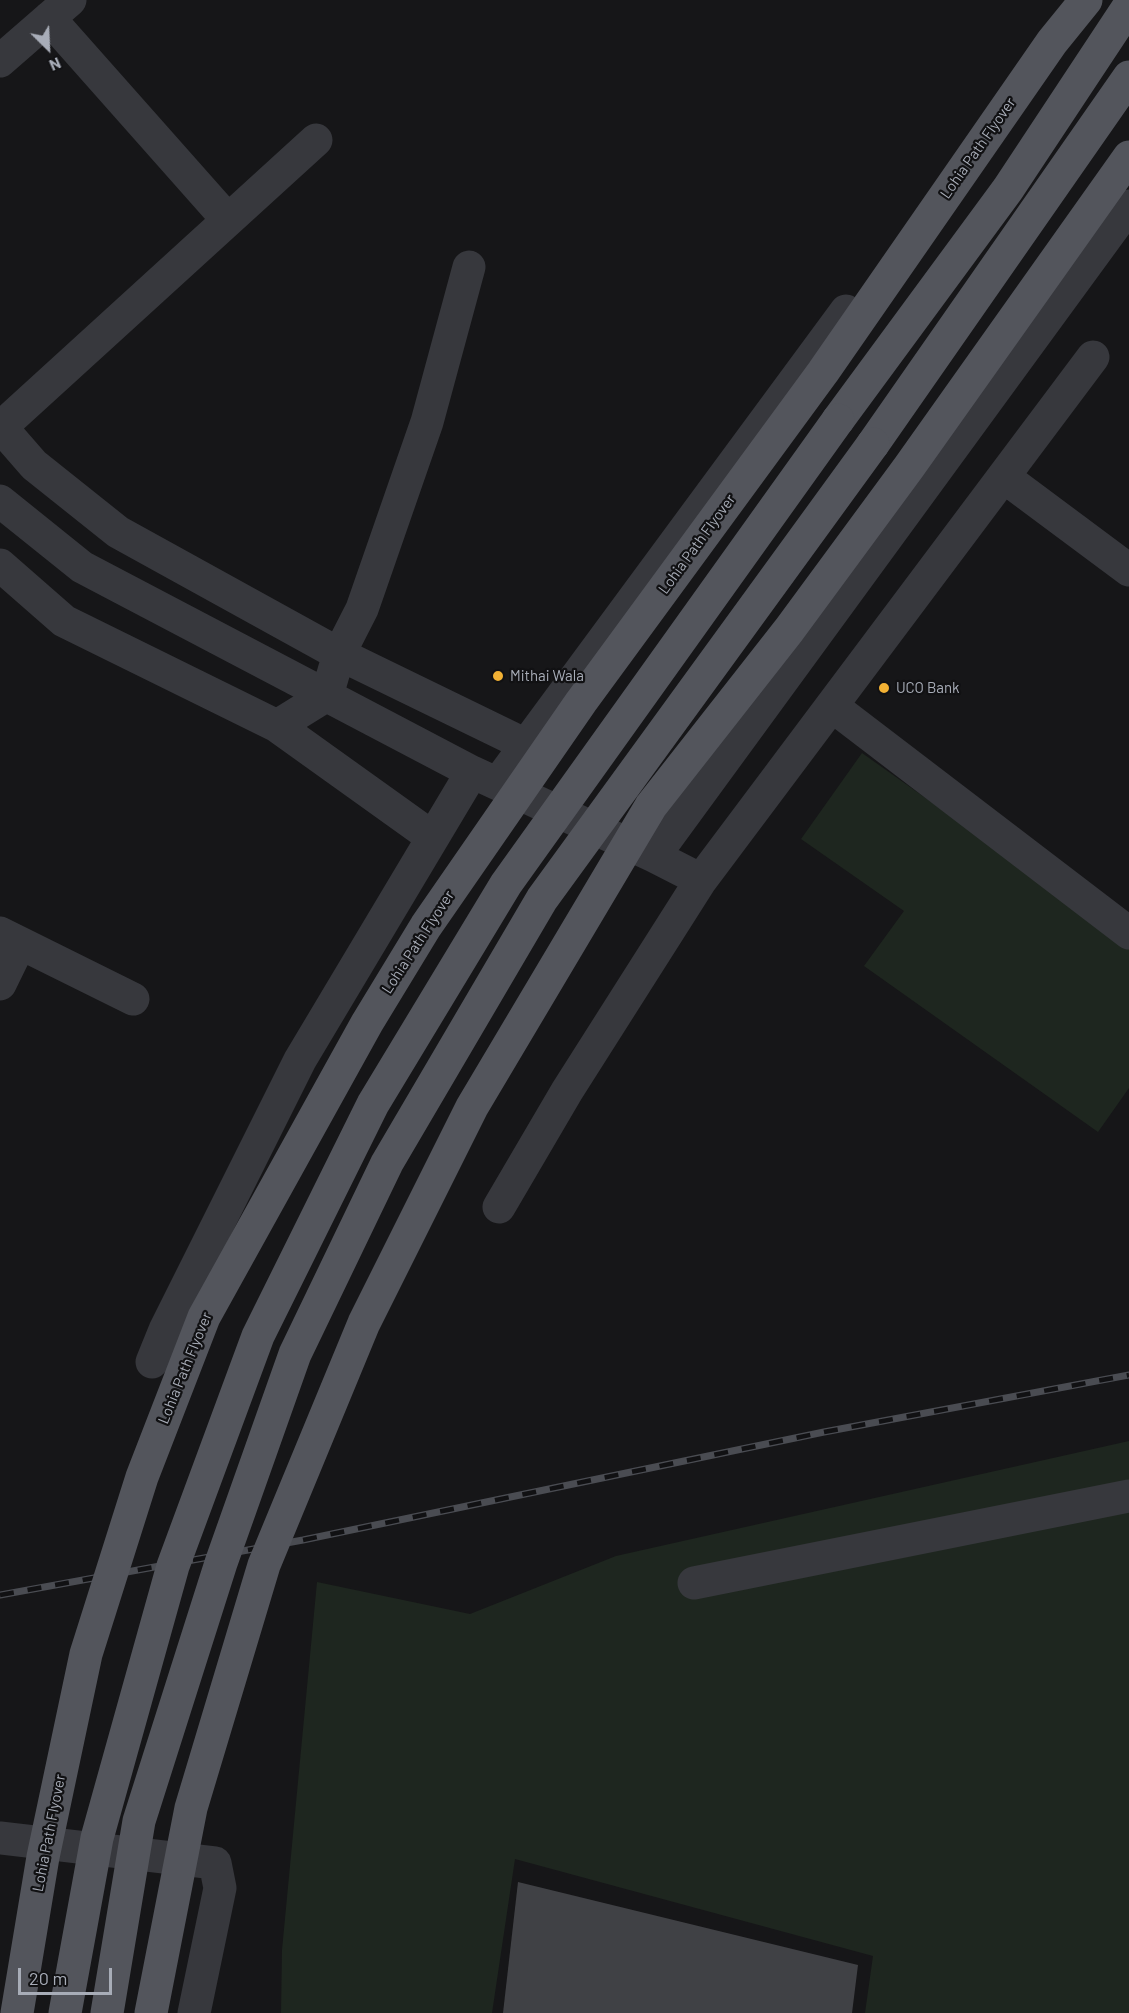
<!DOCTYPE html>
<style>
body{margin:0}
#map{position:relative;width:1129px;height:2013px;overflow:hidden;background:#161618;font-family:Barlow,sans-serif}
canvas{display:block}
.north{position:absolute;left:18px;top:18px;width:60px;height:60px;-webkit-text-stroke:4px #111113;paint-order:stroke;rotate:156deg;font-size:16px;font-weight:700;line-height:24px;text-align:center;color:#a8adb8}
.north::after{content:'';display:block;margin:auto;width:21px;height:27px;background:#a8adb8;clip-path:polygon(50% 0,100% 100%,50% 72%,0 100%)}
.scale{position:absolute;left:18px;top:1968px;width:94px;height:27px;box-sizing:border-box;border:3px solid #a8adb8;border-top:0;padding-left:8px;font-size:18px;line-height:21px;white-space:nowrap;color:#a8adb8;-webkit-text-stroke:4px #111113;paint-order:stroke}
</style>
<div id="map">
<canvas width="1129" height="2013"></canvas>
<div class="north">N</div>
<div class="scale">20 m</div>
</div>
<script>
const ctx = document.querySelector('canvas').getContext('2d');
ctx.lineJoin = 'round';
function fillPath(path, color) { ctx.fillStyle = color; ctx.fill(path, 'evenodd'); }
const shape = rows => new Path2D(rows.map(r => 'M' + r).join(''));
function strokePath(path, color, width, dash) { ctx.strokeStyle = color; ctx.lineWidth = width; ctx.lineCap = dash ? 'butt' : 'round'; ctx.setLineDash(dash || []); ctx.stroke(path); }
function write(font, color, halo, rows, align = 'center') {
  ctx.font = font + ' Barlow,sans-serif'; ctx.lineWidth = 4.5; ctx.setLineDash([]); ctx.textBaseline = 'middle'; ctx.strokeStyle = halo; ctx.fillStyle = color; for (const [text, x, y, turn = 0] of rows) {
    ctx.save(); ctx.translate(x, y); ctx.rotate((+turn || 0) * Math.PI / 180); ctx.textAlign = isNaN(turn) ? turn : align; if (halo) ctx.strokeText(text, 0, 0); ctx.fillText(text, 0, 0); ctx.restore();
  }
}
fillPath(shape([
 [862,753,1129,942,1129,1088,1098,1132,864,966,904,911,801,839],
 [1129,1441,1129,2013,865,2013,873,1956,515,1859,492,2013,281,2013,282,1950,317,1582,470,1614,616,1556]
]), '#1e261f');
fillPath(shape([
 [518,1882,858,1965,852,2013,503,2013]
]), '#404145');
strokePath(shape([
 [49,18,228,220],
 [0,61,70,0],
 [469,267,427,422,362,609,339,654,526,745],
 [0,426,34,465,118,532,339,654,327,695,277,726,64,621,0,565],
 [0,428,316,140],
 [1004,477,1129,570],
 [0,501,82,567,472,772,654,856,701,880],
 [832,706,1129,933],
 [277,726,432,837],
 [498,783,846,311],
 [654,856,1129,206],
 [0,933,133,999],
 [0,984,20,943],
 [499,1207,567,1091,701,880,1093,357],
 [152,1362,165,1330,300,1060,472,772],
 [694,1583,1129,1496],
 [0,1838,215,1863,220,1888,194,2013]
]), '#37383d', 33);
strokePath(shape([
 [838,420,1008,189,1129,6],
 [873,444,1129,77]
]), '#53555c', 33);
const rail = shape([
 [0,1595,303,1540,824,1432,1129,1375]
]);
strokePath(rail, '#4a4c52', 7);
strokePath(rail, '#111113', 4.5, [14]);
strokePath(shape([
 [17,2013,43,1857,86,1654,142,1477,204,1317,367,1023,426,926,581,702,823,372,1052,42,1086,0],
 [65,2013,97,1838,173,1566,258,1336,373,1104,506,884,838,420],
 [107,2013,139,1821,221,1563,295,1354,387,1163,542,899,873,444],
 [151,2013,191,1808,264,1565,364,1323,472,1107,651,806,789,630,909,467,1129,157]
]), '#53555c', 33);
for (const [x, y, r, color] of [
 [498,676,6,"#f2b134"],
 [884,688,6,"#f2b134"]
]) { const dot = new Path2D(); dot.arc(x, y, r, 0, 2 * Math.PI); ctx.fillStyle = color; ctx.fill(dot); strokePath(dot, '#111113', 2); }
write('15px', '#a8adb8', '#111113', [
 ["Lohia Path Flyover",978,148,-55],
 ["Lohia Path Flyover",697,544,-54],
 ["Lohia Path Flyover",418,942,-57],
 ["Lohia Path Flyover",185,1368,-68],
 ["Lohia Path Flyover",49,1833,-79]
]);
write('15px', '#a8adb8', '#111113', [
 ["Mithai Wala",510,676],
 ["UCO Bank",896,688]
], 'left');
</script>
